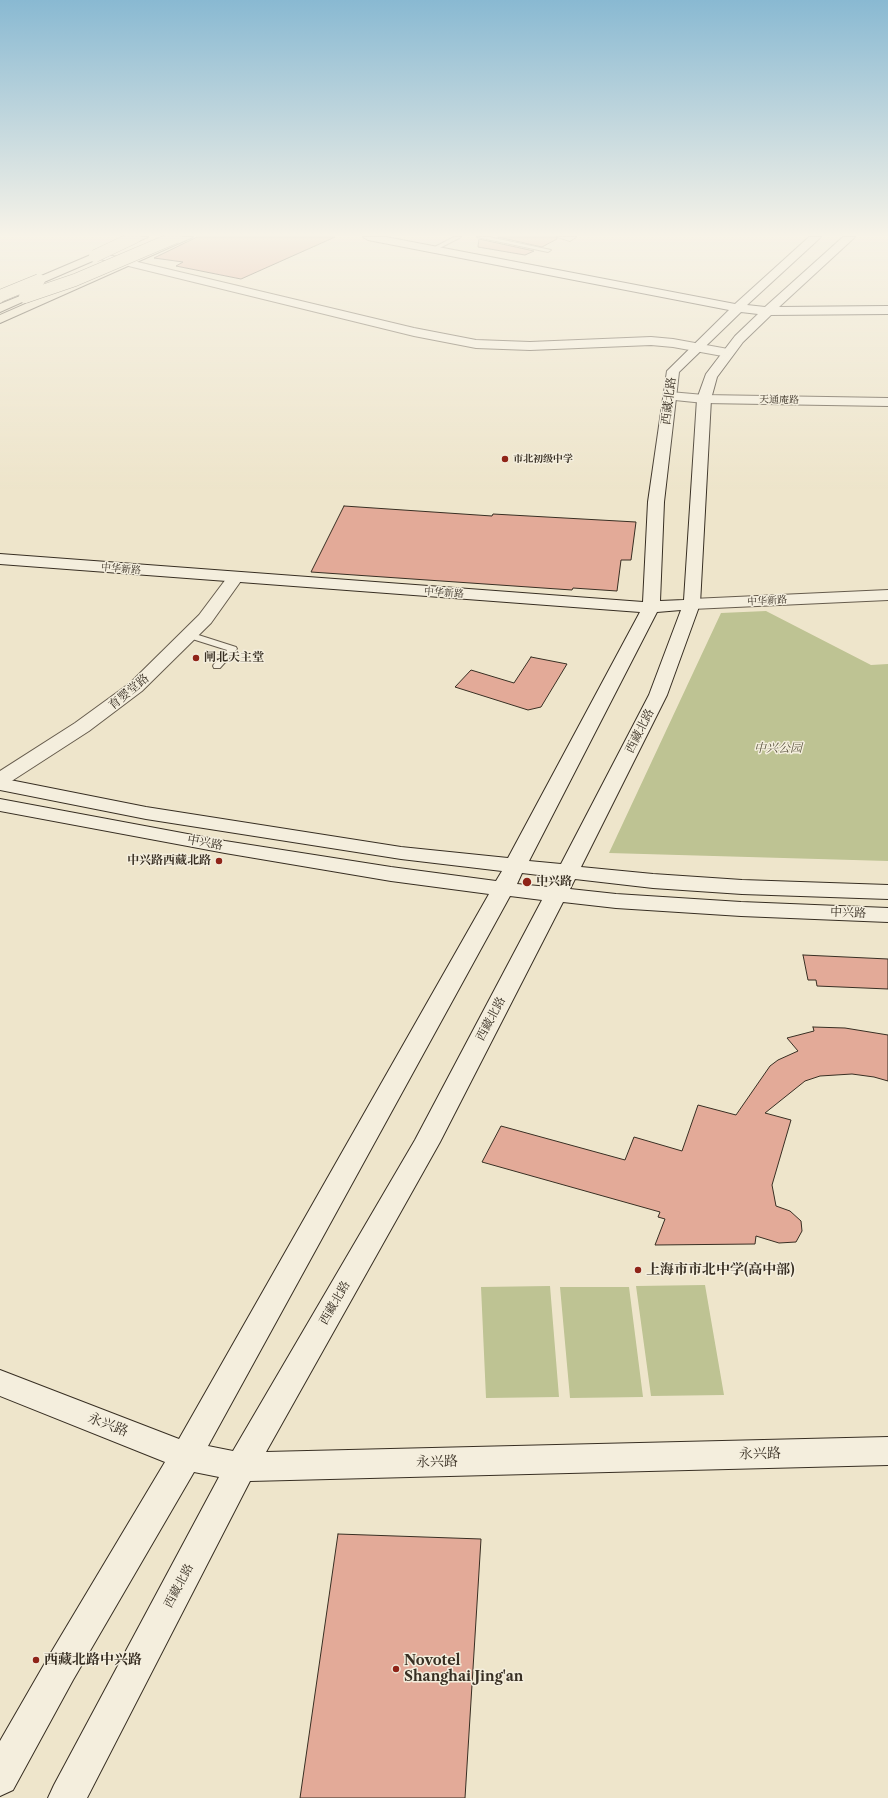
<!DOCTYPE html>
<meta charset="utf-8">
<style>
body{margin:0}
canvas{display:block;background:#eee5cb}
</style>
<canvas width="888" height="1798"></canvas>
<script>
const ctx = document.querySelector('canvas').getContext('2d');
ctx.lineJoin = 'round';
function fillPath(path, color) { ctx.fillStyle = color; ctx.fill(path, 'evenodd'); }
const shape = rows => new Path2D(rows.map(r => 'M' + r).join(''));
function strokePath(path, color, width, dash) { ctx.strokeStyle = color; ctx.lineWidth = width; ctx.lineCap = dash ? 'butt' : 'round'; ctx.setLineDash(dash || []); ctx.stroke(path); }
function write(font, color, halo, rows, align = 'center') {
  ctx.font = font + ' "Libre Caslon Text","Noto Serif SC",serif'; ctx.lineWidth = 3; ctx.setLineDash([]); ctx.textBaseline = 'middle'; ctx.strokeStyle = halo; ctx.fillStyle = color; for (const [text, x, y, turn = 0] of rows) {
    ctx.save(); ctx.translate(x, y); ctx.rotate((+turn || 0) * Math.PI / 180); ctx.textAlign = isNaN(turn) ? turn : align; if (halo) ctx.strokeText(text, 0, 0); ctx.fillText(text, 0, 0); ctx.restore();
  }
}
fillPath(shape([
 [766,611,871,665,888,664,888,861,609,853,721,613],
 [705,1285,724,1395,651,1396,636,1286],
 [550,1286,559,1397,486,1398,481,1287],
 [560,1287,629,1287,643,1397,570,1398]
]), '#bec393');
const building = shape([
 [197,237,335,237,241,279,176,266,183,262,154,258,197,237],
 [498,237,556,237,557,239,542,247,498,237],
 [479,239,534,251,525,255,478,247,479,239],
 [344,506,492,516,493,514,636,522,631,560,621,560,617,591,573,588,572,590,311,572,344,506],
 [531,657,567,664,541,707,528,710,455,687,471,670,514,683,531,657],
 [803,955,888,959,888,989,817,986,816,980,808,980,803,955],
 [813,1027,845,1028,888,1035,888,1081,874,1077,852,1074,820,1076,805,1081,765,1113,791,1120,772,1185,776,1206,790,1211,801,1221,802,1231,796,1242,779,1243,756,1236,755,1244,655,1245,665,1219,658,1217,660,1212,482,1162,501,1126,625,1160,634,1137,682,1151,698,1105,736,1115,770,1066,778,1060,798,1051,787,1038,814,1031,813,1027],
 [338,1534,481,1539,465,1798,300,1798,338,1534]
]);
fillPath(building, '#e3aa98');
strokePath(building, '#382f23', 1);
const lane = shape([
 [454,237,461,237,434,251,429,250,454,237],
 [477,237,489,237,551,250,548,252,477,237],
 [557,237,576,237,570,241,557,237],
 [189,632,236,647,237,649,220,668,214,668,213,666,214,664,227,650,186,637,185,635,186,633,189,632]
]);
const street = shape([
 [100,253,414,328,476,340,530,342,651,337,673,339,728,349,732,350,734,353,732,356,728,357,673,347,651,345,530,350,476,348,414,336,96,258,95,256,96,254,100,253],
 [670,392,704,395,888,398,888,406,704,403,665,399,663,396,665,393,670,392],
 [235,573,241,575,243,578,211,623,142,691,89,731,7,784,0,786,0,771,75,723,130,683,199,615,229,575,235,573],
 [888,590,888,600,692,609,686,608,684,604,686,600,692,599,888,590]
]);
const secondary = shape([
 [363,237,386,237,735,304,809,237,821,237,747,305,765,307,843,237,855,237,779,307,888,306,888,314,771,315,743,342,717,377,711,399,700,604,667,695,581,867,653,874,742,880,888,885,888,899,742,894,653,888,575,879,570,889,616,894,741,902,888,908,888,922,741,916,616,908,563,902,440,1142,266,1452,888,1437,888,1465,250,1481,87,1798,48,1798,54,1785,219,1477,194,1472,73,1680,13,1790,0,1796,0,1741,49,1656,165,1462,0,1396,0,1370,179,1439,489,894,391,881,225,853,0,811,0,799,225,841,391,867,496,881,502,871,401,859,146,819,0,790,0,778,146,807,401,847,508,858,640,612,0,564,0,554,643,602,648,502,667,371,729,310,368,240,363,237],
 [741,312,758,314,735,336,706,374,697,399,684,600,660,601,664,502,679,372,741,312],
 [681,610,649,695,561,864,529,861,657,612,681,610],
 [522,873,555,877,549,887,517,884,522,873],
 [510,896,542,900,415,1140,233,1451,208,1446,510,896]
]);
const primary = shape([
 [133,237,148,237,21,292,17,293,11,290,13,288,133,237],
 [178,237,193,237,0,323,0,315,178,237]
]);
const highway = shape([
 [25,294,31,297,29,299,0,312,0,304,25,294]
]);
strokePath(lane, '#665c4d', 2);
strokePath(street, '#665c4d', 2);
strokePath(secondary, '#382f23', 2);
strokePath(primary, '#382f23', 2);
strokePath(highway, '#382f23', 2);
fillPath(lane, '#f4eedd');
fillPath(street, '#f4eedd');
fillPath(secondary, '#f4eedd');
fillPath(primary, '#eee5cb');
fillPath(highway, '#eee5cb');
const highwayBridge = shape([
 [95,256,135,237],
 [0,296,39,280],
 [25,297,75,280,176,237]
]);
strokePath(highwayBridge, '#382f23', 13, []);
strokePath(highwayBridge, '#eee5cb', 12);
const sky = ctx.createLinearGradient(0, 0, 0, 489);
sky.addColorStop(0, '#89b9d2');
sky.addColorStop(0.48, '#f7f3e8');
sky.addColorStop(1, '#f7f3e800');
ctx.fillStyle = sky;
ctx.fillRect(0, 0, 888, 489);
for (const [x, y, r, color] of [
 [505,459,4,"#8f2418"],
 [196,658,4,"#8f2418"],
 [219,861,4,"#8f2418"],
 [527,882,5,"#8f2418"],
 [638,1270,4,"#8f2418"],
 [36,1660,4,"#8f2418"],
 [396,1669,4,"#8f2418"]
]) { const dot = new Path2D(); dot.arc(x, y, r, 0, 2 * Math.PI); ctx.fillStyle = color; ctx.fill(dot); strokePath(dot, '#f4eedd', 1.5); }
write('10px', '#382f23', '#f4eedd', [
 ["天通庵路",779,400,1],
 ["中华新路",121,569,5],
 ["中华新路",444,593,4],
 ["中华新路",767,601,-3]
]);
write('bold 10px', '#382f23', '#f4eedd', [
 ["市北初级中学",513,459]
], 'left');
write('12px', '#382f23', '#f4eedd', [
 ["西藏北路",669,401,-83],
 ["育婴堂路",129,692,-40],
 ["西藏北路",640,731,-63],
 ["中兴路",205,843,10],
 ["中兴路",848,913,2],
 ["西藏北路",491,1019,-62],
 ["西藏北路",335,1303,-60],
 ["西藏北路",179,1586,-62]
]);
write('bold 12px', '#382f23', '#f4eedd', [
 ["闸北天主堂",204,658],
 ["中兴路西藏北路",211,861,"right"],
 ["中兴路",536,882]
], 'left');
write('italic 12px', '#5a543f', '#f4eedd', [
 ["中兴公园",778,749]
]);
write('bold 14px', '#382f23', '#f4eedd', [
 ["上海市市北中学(高中部)",646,1270],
 ["西藏北路中兴路",44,1660],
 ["Novotel",404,1661],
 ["Shanghai Jing'an",404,1677]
], 'left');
write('14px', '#382f23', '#f4eedd', [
 ["永兴路",108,1425,21],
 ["永兴路",760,1454,-1],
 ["永兴路",437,1462,-1]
]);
</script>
